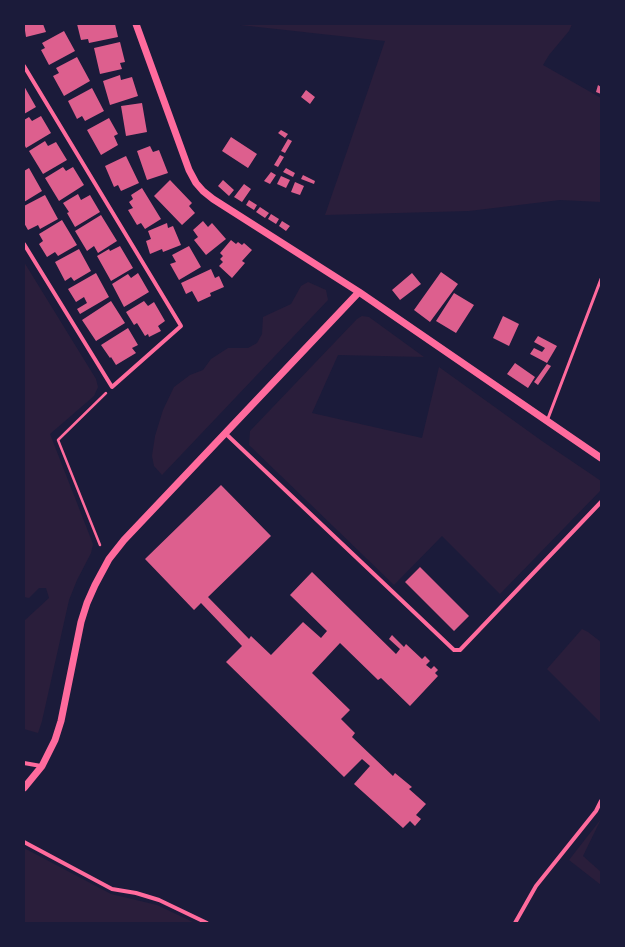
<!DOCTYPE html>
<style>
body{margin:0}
#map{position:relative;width:625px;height:947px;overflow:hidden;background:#1b1b3a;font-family:"Varela Round",sans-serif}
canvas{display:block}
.frame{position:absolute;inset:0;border:25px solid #1b1b3a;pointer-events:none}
</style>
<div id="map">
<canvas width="625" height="947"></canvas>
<div class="frame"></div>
</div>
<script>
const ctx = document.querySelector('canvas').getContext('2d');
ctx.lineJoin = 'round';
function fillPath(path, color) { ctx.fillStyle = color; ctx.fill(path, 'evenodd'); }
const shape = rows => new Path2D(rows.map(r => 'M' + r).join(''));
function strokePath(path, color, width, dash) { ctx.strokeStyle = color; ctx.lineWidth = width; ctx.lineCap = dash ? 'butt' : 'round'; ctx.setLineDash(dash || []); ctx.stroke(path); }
fillPath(shape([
 [231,24,572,24,569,31,549,55,543,65,601,98,601,202,560,200,469,211,325,215,385,41],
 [24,262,96,379,98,387,94,396,50,434,93,544,91,553,77,580,69,600,42,721,38,733,24,729,24,621,49,598,46,588,39,588,29,598,24,597],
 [308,282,326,290,328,300,162,475,154,466,152,456,155,436,163,410,174,387,190,375,203,370,211,359,228,348,248,348,257,343,262,334,263,317,291,304,301,286],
 [362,316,369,317,424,357,338,355,312,413,422,438,439,367,542,441,601,481,601,490,500,594,442,536,394,585,249,445,250,431,357,319],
 [582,629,588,632,601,642,601,723,547,669],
 [601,819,583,856,601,872,601,885,569,860],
 [24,848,111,894,157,905,195,923,24,923]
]), '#2a1e3b');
fillPath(shape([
 [24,24,43,24,46,32,26,37],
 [77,24,115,24,118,37,89,43,88,39,81,40],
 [64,31,75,51,49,65,41,50,45,48,42,43],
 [120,42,125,62,120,63,122,69,100,74,94,48],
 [77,57,90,81,64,96,53,76,59,73,56,68],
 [120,75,121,80,132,77,138,96,110,105,103,81],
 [598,85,601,87,601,94,596,92],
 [24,86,36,107,24,114],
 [92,88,104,111,85,121,82,116,77,119,68,101],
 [306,90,315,97,310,104,301,97],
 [142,103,147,132,126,136,121,106],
 [41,116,51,133,26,148,24,144,24,120,29,117,32,121],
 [109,118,118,134,114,136,118,145,101,155,87,130],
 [281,130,288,134,285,138,278,133],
 [231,137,257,154,248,168,222,151],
 [288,139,292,141,285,153,281,151],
 [45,141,48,146,56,142,67,160,43,174,29,151],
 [150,146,153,152,159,150,168,173,147,180,137,151],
 [280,155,284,157,278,167,274,165],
 [126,156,139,183,121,191,118,185,114,187,105,166],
 [63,167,66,171,73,167,84,185,59,201,45,178],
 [29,168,42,191,24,202,24,171],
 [286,168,295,173,293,177,283,172],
 [271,172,276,175,270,184,264,181],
 [303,175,315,181,314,184,301,179],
 [281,176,290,180,286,188,277,184],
 [170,180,192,203,189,206,195,213,182,225,154,196],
 [223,180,234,190,229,196,218,186],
 [295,182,304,186,300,195,291,192],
 [244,184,251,189,242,202,234,197],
 [142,188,161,219,145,229,141,223,137,225,128,210,133,208,129,202,133,199,131,195],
 [78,194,81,200,90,195,100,212,75,227,67,213,69,212,63,203],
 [45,195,58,219,40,229,38,225,28,230,24,223,24,206],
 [249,200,257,205,254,210,246,205],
 [260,207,269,213,265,218,256,212],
 [271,214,279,219,276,224,268,219],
 [101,215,117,241,98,253,94,246,87,251,75,231],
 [62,220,77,245,58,256,55,252,47,257,39,244,43,241,39,234],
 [203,221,208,227,212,223,226,239,206,255,194,240,198,237,193,230],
 [282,221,290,226,286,231,279,226],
 [167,223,168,228,173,226,181,245,163,252,162,249,150,254,146,241,151,239,148,231],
 [231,240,236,244,238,242,242,245,244,243,252,250,242,261,245,263,232,278,219,266,223,262,220,259,223,256,220,253],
 [120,246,133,268,111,281,97,256,109,249,110,251],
 [189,246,201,267,179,280,170,264,176,262,172,255],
 [79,249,91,271,74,281,71,277,65,281,55,262],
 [211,269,215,278,219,276,224,287,210,293,211,296,198,302,192,291,186,294,181,283],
 [441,272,458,284,430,322,414,310],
 [96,273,109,297,80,314,77,309,87,303,84,297,76,302,68,289],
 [138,273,149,292,124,307,112,284,128,274,131,278],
 [412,273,421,284,400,300,392,290],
 [454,293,474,305,456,333,436,321],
 [111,301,125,323,96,341,82,320],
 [144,301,148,306,154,302,165,321,158,326,161,331,149,337,148,334,145,336,137,323,134,325,126,312],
 [503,316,519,324,509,346,493,338],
 [128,328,138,345,132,348,136,353,116,365,111,357,110,358,101,345],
 [538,336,557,346,547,363,530,354,534,348,542,352,545,348,534,342],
 [515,363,535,377,528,388,507,374],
 [547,364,551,366,538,385,534,382],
 [221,485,271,536,208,597,249,639,251,636,271,655,303,622,321,638,327,631,290,595,312,572,396,654,400,649,389,639,392,635,404,647,406,644,422,659,425,656,430,661,426,665,431,669,434,666,438,670,435,673,438,676,410,706,381,678,378,680,340,643,312,673,350,710,341,719,355,733,352,737,393,776,395,773,412,787,409,789,426,804,416,815,421,819,415,826,410,821,403,828,354,784,370,766,362,759,344,777,226,662,242,646,201,603,194,610,145,559],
 [420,567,469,616,454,631,405,582]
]), '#dd5f8e');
strokePath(shape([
 [100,545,58,440,106,393]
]), '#ff6b9d', 2.5);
strokePath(shape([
 [547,421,601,279]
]), '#ff6b9d', 3);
strokePath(shape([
 [24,66,181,326,112,387,24,244],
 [225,433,454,650,460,650,601,502],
 [24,763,41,766],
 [24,842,112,889,136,893,159,900,207,923],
 [515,923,536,886,596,811,601,801]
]), '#ff6b9d', 4);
strokePath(shape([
 [136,24,189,170,196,183,203,191,213,199,359,292,601,458],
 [24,788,42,766,55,740,61,721,81,622,87,603,95,585,109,559,124,540,359,292]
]), '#ff6b9d', 7);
</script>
